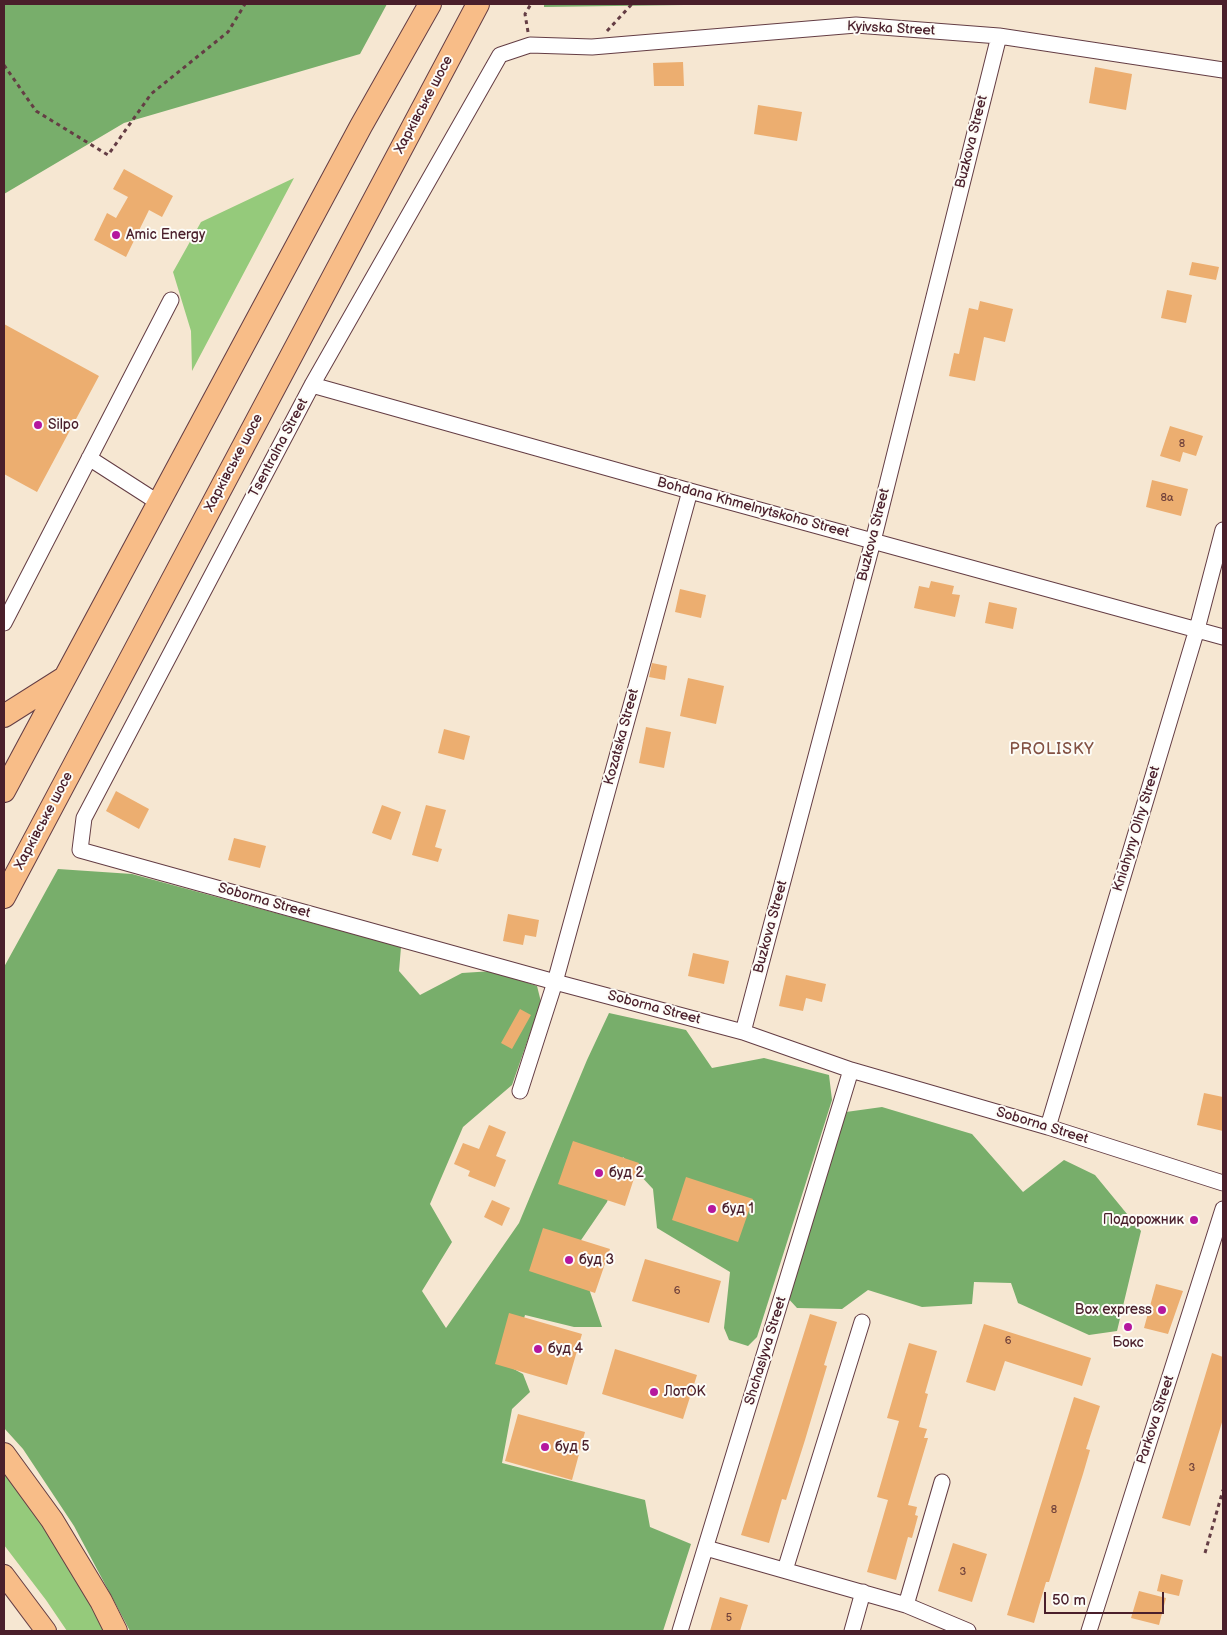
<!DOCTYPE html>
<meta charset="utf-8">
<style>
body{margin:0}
#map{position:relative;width:1227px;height:1635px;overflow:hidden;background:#f6e7d2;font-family:"Balsamiq Sans",sans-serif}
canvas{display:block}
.frame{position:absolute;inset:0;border:5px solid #4a1f2b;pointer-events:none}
.scale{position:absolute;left:1044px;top:1592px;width:120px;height:22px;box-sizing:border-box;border:2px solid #4a1f2b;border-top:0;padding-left:6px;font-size:15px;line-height:18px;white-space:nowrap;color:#4a1f2b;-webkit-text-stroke:4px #fdfcf7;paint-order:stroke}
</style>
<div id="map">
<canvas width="1227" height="1635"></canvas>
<div class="frame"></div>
<div class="scale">50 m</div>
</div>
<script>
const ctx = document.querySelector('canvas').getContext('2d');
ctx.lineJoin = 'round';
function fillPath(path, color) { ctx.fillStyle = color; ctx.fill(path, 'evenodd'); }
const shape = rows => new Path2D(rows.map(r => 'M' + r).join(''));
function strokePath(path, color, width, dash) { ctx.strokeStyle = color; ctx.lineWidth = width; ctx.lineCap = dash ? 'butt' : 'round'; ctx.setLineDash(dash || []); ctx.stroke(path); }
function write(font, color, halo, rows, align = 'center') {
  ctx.font = font + ' "Balsamiq Sans",sans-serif'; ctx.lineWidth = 4; ctx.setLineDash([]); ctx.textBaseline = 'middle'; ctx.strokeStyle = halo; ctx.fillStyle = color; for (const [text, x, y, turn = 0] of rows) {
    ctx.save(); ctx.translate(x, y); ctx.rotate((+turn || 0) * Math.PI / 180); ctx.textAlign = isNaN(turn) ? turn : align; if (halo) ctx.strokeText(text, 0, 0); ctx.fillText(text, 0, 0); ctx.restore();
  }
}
fillPath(shape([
 [294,178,192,371,191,331,173,272,201,222],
 [4,1470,44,1524,108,1631,67,1631,46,1600,4,1545]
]), '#95ca7b');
fillPath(shape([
 [4,4,387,4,360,54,124,123,4,194],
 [544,4,754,4,544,7],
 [58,869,132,874,401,947,399,971,420,995,462,973,493,971,537,986,541,1002,512,1085,463,1127,430,1204,452,1242,422,1291,446,1328,519,1223,587,1060,609,1013,686,1030,712,1068,764,1058,829,1075,832,1100,757,1337,748,1346,729,1340,724,1328,730,1272,657,1228,653,1189,623,1157,607,1202,562,1268,587,1283,602,1327,574,1327,525,1315,510,1367,523,1374,530,1392,512,1409,502,1463,645,1500,650,1527,691,1544,663,1631,130,1631,74,1526,23,1449,4,1428,4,967],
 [882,1107,972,1134,1023,1192,1064,1160,1095,1175,1141,1231,1117,1331,1089,1335,1018,1303,1011,1283,974,1282,972,1304,922,1307,868,1290,842,1309,797,1308,786,1296,846,1112]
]), '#78ae6b');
fillPath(shape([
 [683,62,684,86,654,86,653,63],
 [1095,67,1132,74,1126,110,1089,103],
 [758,105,802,112,797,141,754,134],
 [124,169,173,196,162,217,149,210,126,257,94,240,107,213,116,218,128,197,113,189],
 [1192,262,1219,267,1216,280,1189,275],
 [1167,290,1192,295,1186,323,1161,318],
 [980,301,1013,309,1005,342,984,337,975,381,949,376,954,353,959,354,969,308,978,310],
 [4,324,99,376,37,492,4,474],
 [1170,426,1203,436,1196,456,1183,452,1180,462,1160,456],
 [1152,480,1188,489,1181,516,1146,507],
 [931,581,954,586,952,594,960,595,955,617,914,608,919,586,929,588],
 [680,589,706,595,701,618,675,612],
 [989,602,1017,608,1013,629,985,623],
 [652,663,667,666,665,680,649,677],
 [688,678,724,686,716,724,680,716],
 [646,727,671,732,664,768,639,763],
 [444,729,470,736,464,760,438,753],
 [116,791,149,809,139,829,106,811],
 [382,805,401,812,391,840,372,833],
 [426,805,446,810,435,847,442,849,438,862,412,855],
 [234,838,266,846,260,868,228,860],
 [508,914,539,920,536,937,525,935,523,945,503,941],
 [693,953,729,961,724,984,688,976],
 [786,975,826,984,822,1002,806,998,803,1011,779,1006],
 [520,1009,531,1015,512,1049,501,1043],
 [1204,1093,1223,1097,1223,1131,1197,1125],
 [489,1125,506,1132,496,1156,506,1160,495,1187,468,1176,470,1171,454,1164,463,1143,479,1149],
 [573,1141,639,1163,625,1206,558,1184],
 [686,1177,753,1199,738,1242,672,1220],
 [492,1200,510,1208,502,1226,484,1217],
 [543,1228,610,1249,595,1293,529,1271],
 [645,1259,721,1281,709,1323,632,1301],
 [1156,1284,1183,1291,1168,1334,1144,1328],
 [509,1313,582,1334,567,1385,495,1364],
 [810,1314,837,1322,824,1365,827,1366,805,1440,786,1500,782,1499,769,1543,741,1535],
 [984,1324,1091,1358,1082,1386,1005,1361,995,1391,966,1382],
 [909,1343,937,1351,925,1393,928,1394,919,1427,927,1429,924,1438,928,1438,908,1505,917,1507,915,1515,918,1516,912,1538,908,1537,896,1580,867,1572,888,1500,877,1497,899,1421,887,1418],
 [615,1349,697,1375,683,1419,602,1394],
 [1212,1353,1223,1357,1223,1419,1190,1526,1162,1518],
 [1074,1397,1100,1406,1086,1449,1090,1450,1083,1474,1049,1582,1046,1582,1034,1623,1007,1615],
 [518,1414,585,1432,572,1480,505,1461],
 [953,1543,987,1554,972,1602,938,1591],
 [1161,1574,1183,1580,1179,1596,1157,1591],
 [1139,1591,1166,1598,1159,1625,1131,1618],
 [720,1597,748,1605,740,1631,710,1631]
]), '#ecae70');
const minor = shape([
 [1223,70,999,36,856,25,592,47,530,45,500,55,312,385,84,818,80,850,555,982,743,1032,851,1070,1048,1127,1223,1183],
 [312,385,690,491,1223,637],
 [89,458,159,503],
 [4,623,171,300],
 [743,1032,873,541,999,36],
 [520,1091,555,982,690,491],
 [1048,1127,1197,629,1223,530],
 [706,1548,906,1605,968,1631],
 [785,1570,862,1322],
 [906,1605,942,1482],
 [680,1631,851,1070],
 [852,1631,863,1592],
 [1089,1631,1223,1209]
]);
const major = shape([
 [4,1575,46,1631]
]);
const highway = shape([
 [4,716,64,678],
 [4,791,361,126,430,4],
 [4,897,478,4],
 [4,1454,52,1520,101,1601,116,1631]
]);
strokePath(minor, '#643d44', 17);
strokePath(major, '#643d44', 22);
strokePath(highway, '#643d44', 24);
strokePath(shape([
 [607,31,632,4],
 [528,32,525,14,531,4],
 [4,65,36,111,108,155,151,94,228,32,245,4],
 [1205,1553,1223,1490]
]), '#643d44', 3, [4, 4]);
strokePath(minor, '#fff', 15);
strokePath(major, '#f8bd88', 20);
strokePath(highway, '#f8bd88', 22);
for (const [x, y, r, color] of [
 [116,235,5,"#b5179e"],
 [38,425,5,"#b5179e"],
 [599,1173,5,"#b5179e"],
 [712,1209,5,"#b5179e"],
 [1194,1220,5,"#b5179e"],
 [569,1260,5,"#b5179e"],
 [1162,1310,5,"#b5179e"],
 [1128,1327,5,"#b5179e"],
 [538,1349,5,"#b5179e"],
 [654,1392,5,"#b5179e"],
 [545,1447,5,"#b5179e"]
]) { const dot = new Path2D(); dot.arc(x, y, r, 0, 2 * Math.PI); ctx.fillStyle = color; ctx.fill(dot); strokePath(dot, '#fdfcf7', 2); }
write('11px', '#72433c', null, [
 ["8",1182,444],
 ["8а",1167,498],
 ["6",677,1291],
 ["6",1008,1341],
 ["3",1192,1468],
 ["8",1054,1510],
 ["3",963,1572],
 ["5",729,1618]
]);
write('14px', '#4a1f2b', '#fdfcf7', [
 ["Kyivska Street",891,29,3],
 ["Харківське шосе",424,105,-62],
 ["Buzkova Street",972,142,-76],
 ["Tsentralna Street",279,448,-62],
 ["Харківське шосе",234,463,-62],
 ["Bohdana Khmelnytskoho Street",753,508,15],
 ["Buzkova Street",874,535,-76],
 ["Kozatska Street",622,737,-75],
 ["Харківське шосе",44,821,-62],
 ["Kniahyny Olhy Street",1137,829,-73],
 ["Soborna Street",264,901,16],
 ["Buzkova Street",771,927,-75],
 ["Soborna Street",654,1008,15],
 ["Soborna Street",1042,1126,17],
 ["Shchaslyva Street",766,1351,-73],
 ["Parkova Street",1156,1420,-72]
]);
write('14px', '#4a1f2b', '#fdfcf7', [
 ["Amic Energy",126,235],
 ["Silpo",48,425],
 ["буд 2",609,1173],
 ["буд 1",722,1209],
 ["Подорожник",1184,1220,"right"],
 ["буд 3",579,1260],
 ["Box express",1152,1310,"right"],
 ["Бокс",1128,1343,"center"],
 ["буд 4",548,1349],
 ["ЛотОК",664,1392],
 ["буд 5",555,1447]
], 'left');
ctx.letterSpacing = '1px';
write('16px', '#835143', '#fdfcf7', [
 ["PROLISKY",1052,750]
]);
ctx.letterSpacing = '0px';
</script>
